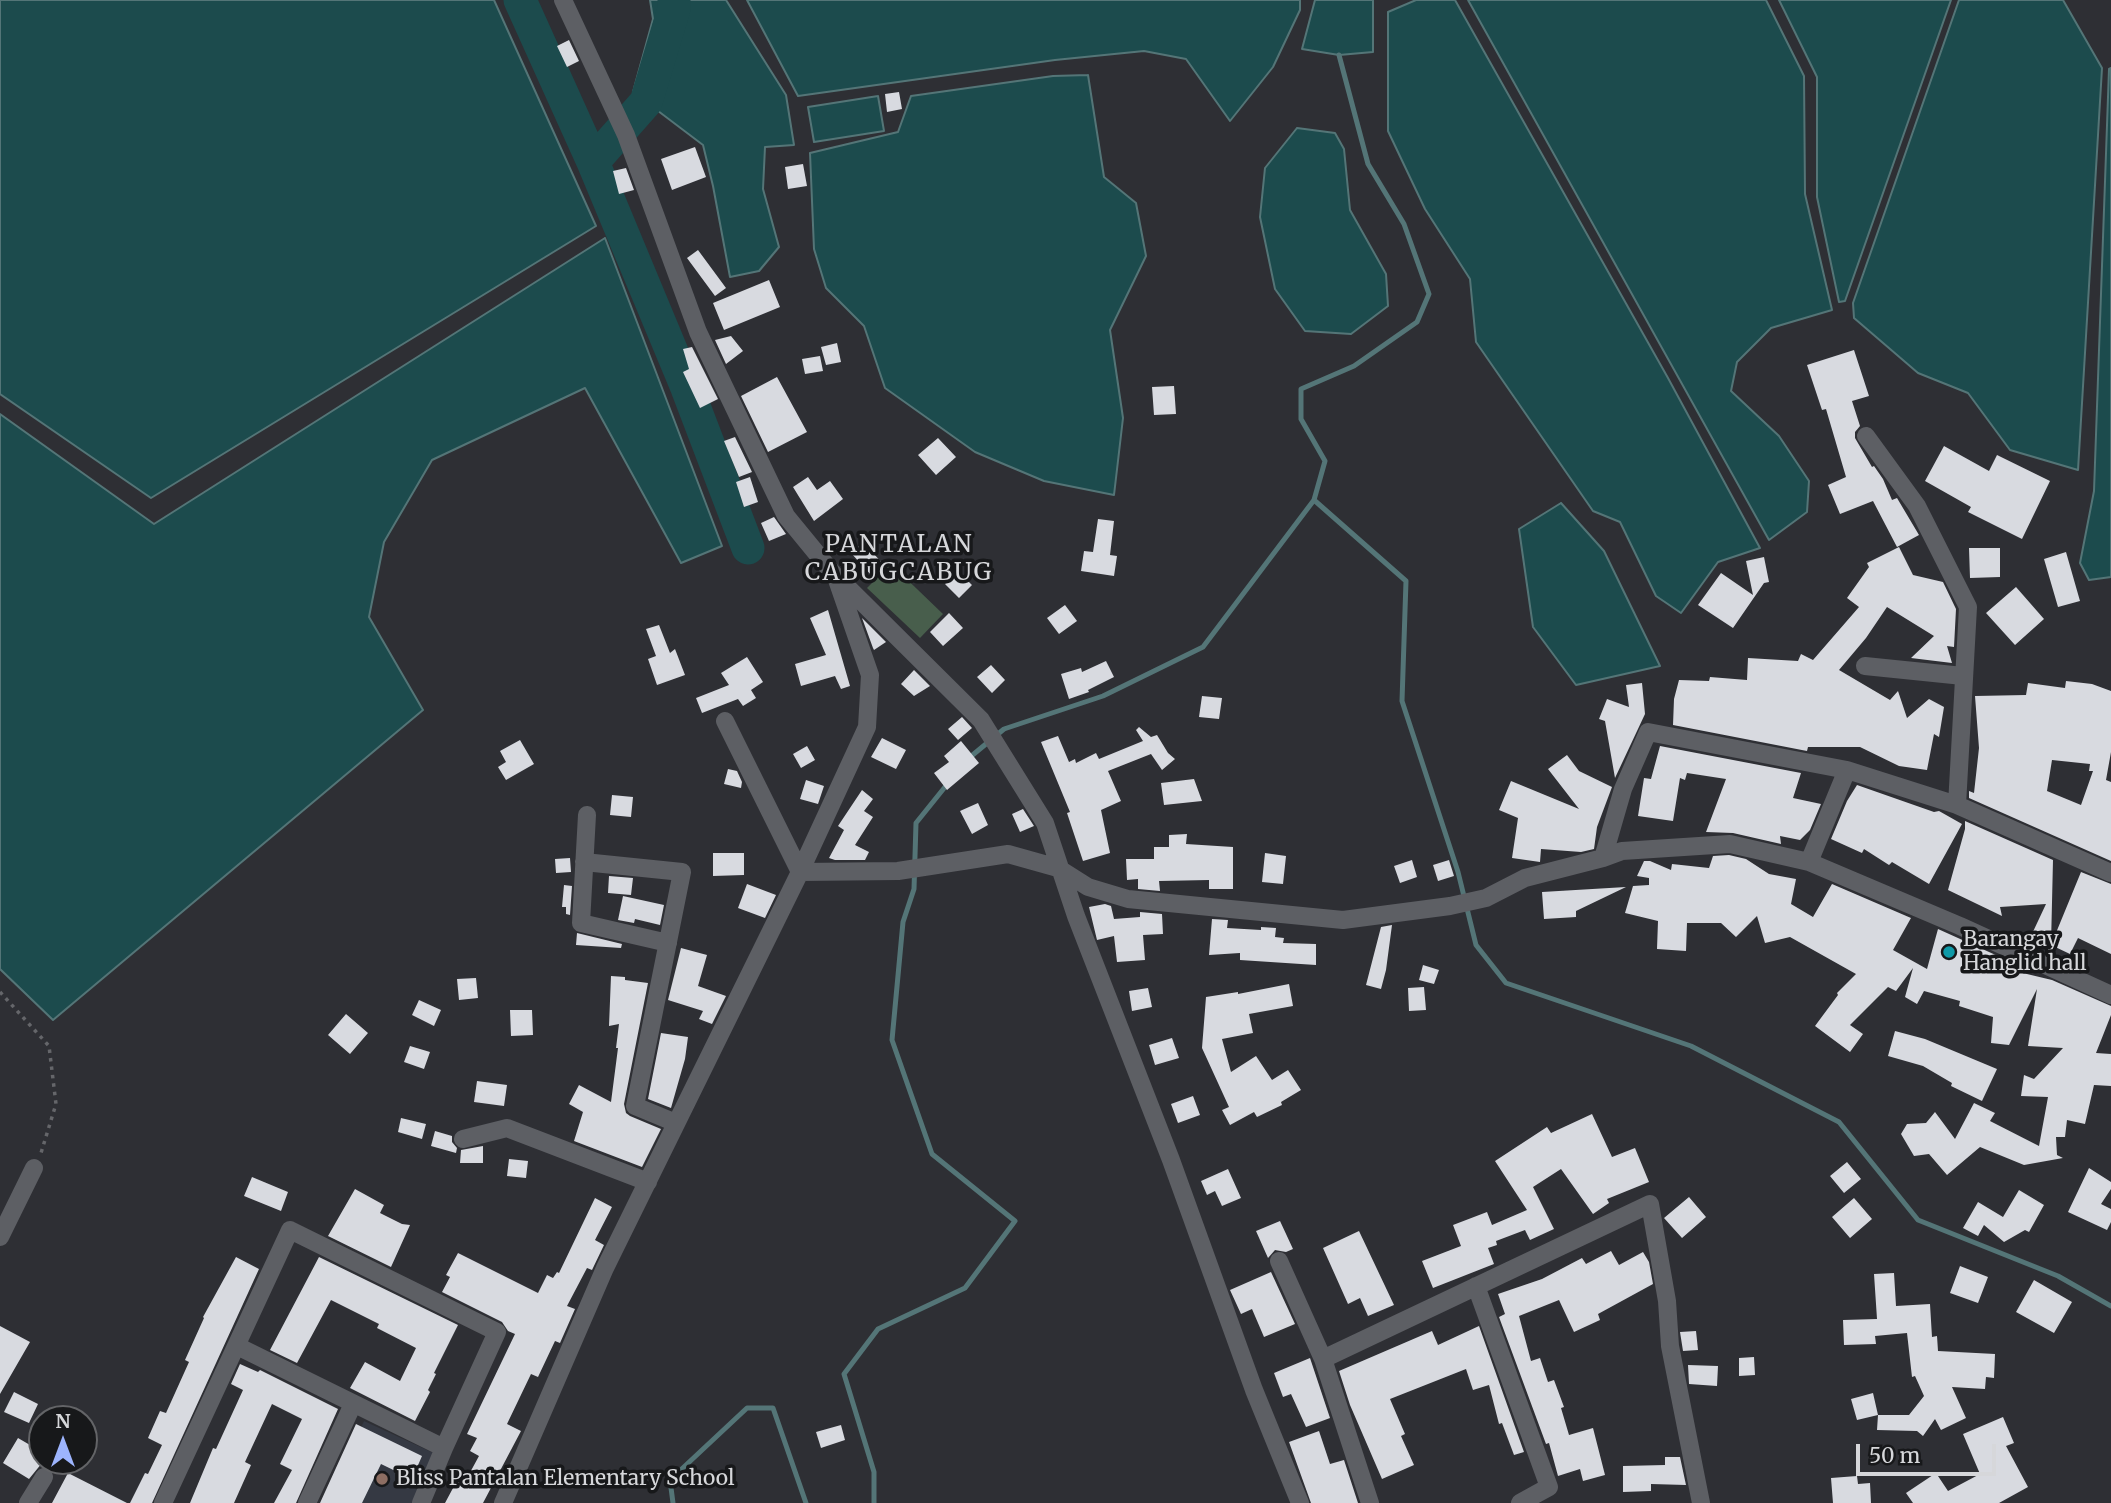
<!DOCTYPE html>
<style>
body{margin:0}
#map{position:relative;width:2111px;height:1503px;overflow:hidden;background:#2e2f34;font-family:Merriweather,serif}
canvas{display:block}
.north{position:absolute;left:28px;top:1405px;width:70px;height:70px;box-sizing:border-box;background:#17181a;border:2px solid #636467;border-radius:50%;rotate:0deg;font-size:19px;font-weight:700;line-height:28px;text-align:center;color:#d6d7da}
.north::after{content:'';display:block;margin:auto;width:24px;height:32px;background:#9db4fd;clip-path:polygon(50% 0,100% 100%,50% 72%,0 100%)}
.scale{position:absolute;left:1856px;top:1444px;width:140px;height:32px;box-sizing:border-box;border:4px solid #d6d7da;border-top:0;padding-left:9px;font-size:21px;line-height:24px;white-space:nowrap;color:#d6d7da;-webkit-text-stroke:5px #17181a;paint-order:stroke}
</style>
<div id="map">
<canvas width="2111" height="1503"></canvas>
<div class="north">N</div>
<div class="scale">50 m</div>
</div>
<script>
const ctx = document.querySelector('canvas').getContext('2d');
ctx.lineJoin = 'round';
function fillPath(path, color) { ctx.fillStyle = color; ctx.fill(path, 'evenodd'); }
const shape = rows => new Path2D(rows.map(r => 'M' + r).join(''));
function strokePath(path, color, width, dash) { ctx.strokeStyle = color; ctx.lineWidth = width; ctx.lineCap = dash ? 'butt' : 'round'; ctx.setLineDash(dash || []); ctx.stroke(path); }
function write(font, color, halo, rows, align = 'center') {
  ctx.font = font + ' Merriweather,serif'; ctx.lineWidth = 7; ctx.setLineDash([]); ctx.textBaseline = 'middle'; ctx.strokeStyle = halo; ctx.fillStyle = color; for (const [text, x, y, turn = 0] of rows) {
    ctx.save(); ctx.translate(x, y); ctx.rotate((+turn || 0) * Math.PI / 180); ctx.textAlign = isNaN(turn) ? turn : align; if (halo) ctx.strokeText(text, 0, 0); ctx.fillText(text, 0, 0); ctx.restore();
  }
}
fillPath(shape([
 [364,1421,438,1455,416,1503,327,1503]
]), '#353943');
fillPath(shape([
 [891,564,943,614,920,638,867,588]
]), '#485e4c');
const water = shape([
 [0,0,494,0,596,226,151,498,0,394,0,0],
 [650,0,726,0,786,95,794,145,765,147,763,189,779,247,759,271,730,277,713,186,703,145,633,92,653,19,650,0],
 [747,0,1300,0,1300,10,1273,67,1230,121,1186,59,1144,51,1055,60,798,96,747,0],
 [1315,0,1373,0,1373,52,1339,55,1302,49,1315,0],
 [1416,0,1455,0,1668,378,1760,548,1718,562,1681,613,1656,596,1620,522,1593,511,1476,342,1470,279,1425,209,1388,131,1388,12,1416,0],
 [1468,0,1766,0,1804,76,1805,194,1832,310,1771,328,1737,362,1731,391,1779,436,1809,481,1807,512,1769,540,1468,0],
 [1779,0,1951,0,1845,301,1839,302,1817,197,1817,77,1779,0],
 [1959,0,2063,0,2102,68,2078,470,2010,450,1968,393,1918,373,1854,318,1853,303,1959,0],
 [2111,68,2111,577,2089,580,2080,563,2094,491,2109,69,2111,68],
 [1088,75,1104,177,1136,203,1146,256,1110,330,1123,418,1114,495,1044,481,975,452,885,388,864,326,826,288,814,249,810,153,898,132,911,96,1053,76,1088,75],
 [878,96,884,131,814,142,808,107,878,96],
 [1297,128,1335,133,1344,149,1350,210,1386,274,1388,306,1351,334,1305,331,1275,289,1260,217,1265,168,1297,128],
 [605,238,722,546,681,563,585,388,432,460,384,542,369,617,423,710,53,1020,0,969,0,414,154,524,605,238],
 [1561,503,1604,551,1660,666,1576,685,1533,627,1519,529,1561,503]
]);
fillPath(water, '#1c4b4d');
strokePath(water, '#547577', 2);
strokePath(shape([
 [1314,500,1406,581,1402,701,1458,872,1476,945,1506,983,1691,1046,1839,1122,1918,1220,2058,1276,2111,1306],
 [969,758,1004,729,1103,696,1203,647,1314,500,1325,461,1301,419,1301,389,1354,366,1417,322,1429,294,1404,224,1368,164,1339,55],
 [673,1503,670,1480,747,1408,773,1408,806,1503],
 [874,1503,874,1472,844,1374,878,1329,965,1288,1015,1221,932,1154,892,1040,903,922,914,889,916,823,949,782]
]), '#547577', 5);
strokePath(shape([
 [520,0,593,162],
 [674,0,674,9,646,102,593,162,687,388,748,548]
]), '#1c4b4d', 33);
fillPath(shape([
 [569,40,579,61,567,67,557,46],
 [899,92,902,109,887,112,885,94],
 [695,147,706,177,672,190,661,159],
 [803,164,807,186,788,189,785,167],
 [626,168,634,190,619,194,613,171],
 [698,250,726,288,715,296,687,258],
 [769,280,780,307,724,330,713,303],
 [731,336,743,351,726,364,715,340],
 [837,343,841,362,826,365,821,347],
 [692,347,718,399,700,408,683,372,689,369,683,349],
 [1854,350,1869,396,1852,401,1860,426,1855,432,1855,438,1872,467,1874,466,1883,479,1892,500,1897,498,1919,535,1897,547,1873,501,1840,514,1828,485,1846,477,1826,409,1822,410,1807,365],
 [820,356,823,371,805,374,802,359],
 [777,377,807,432,768,452,741,396],
 [1174,386,1176,414,1154,415,1152,387],
 [735,437,752,472,739,477,724,441],
 [938,438,956,457,936,475,918,455],
 [1944,446,1989,471,1997,455,2050,481,2022,539,1968,512,1971,507,1925,481],
 [750,477,758,502,744,507,736,482],
 [808,477,817,490,830,481,843,499,814,521,793,487],
 [774,517,786,534,769,541,761,523],
 [1098,519,1114,521,1110,555,1117,556,1114,576,1081,571,1084,551,1093,552],
 [863,542,884,565,872,576,851,553],
 [1899,547,1913,575,1943,582,1956,609,1954,647,1947,646,1952,663,1911,658,1934,636,1887,607,1866,638,1839,670,1890,700,1898,691,1907,718,1929,699,1944,707,1939,737,1934,734,1927,770,1899,766,1860,747,1808,747,1807,751,1673,725,1674,699,1679,680,1709,681,1710,677,1747,680,1748,658,1798,661,1801,654,1813,660,1859,607,1847,598,1869,567,1867,563],
 [1969,548,2000,548,2000,577,1970,578],
 [2066,552,2080,601,2058,607,2044,559],
 [1764,557,1769,582,1764,583,1733,628,1698,605,1721,573,1753,595,1746,561],
 [958,571,972,585,959,598,945,584],
 [2016,587,2044,619,2015,645,1986,613],
 [1065,605,1077,621,1059,634,1047,618],
 [828,610,850,686,841,689,835,676,801,686,795,664,826,655,810,618],
 [949,613,963,628,943,646,930,632],
 [862,618,886,642,874,650,873,648],
 [659,625,670,653,675,649,685,675,657,685,648,659,656,656,646,629],
 [747,657,763,682,751,690,756,698,743,706,738,699,702,713,696,698,729,685,721,673],
 [1106,661,1114,677,1088,690,1089,692,1069,699,1061,674,1081,668,1082,672],
 [991,665,1005,680,992,693,977,677],
 [914,670,930,686,914,696,901,684],
 [2066,681,2092,684,2111,691,2111,752,2106,780,2111,782,2111,861,1969,798,1969,791,1974,793,1979,748,1975,696,2026,695,2028,683,2065,688],
 [2052,760,2090,764,2089,771,2093,771,2081,805,2047,791],
 [1642,683,1645,714,1615,778,1605,721,1599,719,1607,699,1629,707,1626,685],
 [1202,696,1222,698,1219,719,1199,717],
 [962,717,972,728,958,740,948,729],
 [1139,727,1151,737,1157,735,1168,753,1175,759,1162,770,1151,754,1108,771,1121,801,1101,810,1110,853,1083,861,1067,813,1070,812,1041,742,1058,736,1069,762,1075,759,1076,763,1096,753,1099,759,1143,741,1136,730],
 [882,738,906,750,896,769,871,757],
 [520,740,534,764,506,780,498,767,506,762,500,751],
 [961,741,979,763,947,790,934,773,949,762,944,756],
 [807,746,815,760,801,768,793,754],
 [1660,746,1801,773,1793,798,1821,804,1810,830,1800,840,1780,836,1781,844,1733,833,1706,832,1726,779,1687,773,1685,780,1680,778,1673,821,1638,816,1644,778,1651,779],
 [1567,755,1579,771,1612,787,1597,827,1594,849,1581,852,1541,849,1540,862,1512,858,1518,818,1499,810,1511,781,1579,809,1548,769],
 [728,769,737,771,742,782,741,788,724,784],
 [1194,779,1202,801,1164,805,1161,783],
 [806,780,824,786,818,804,800,799],
 [1857,785,1934,812,1939,811,1962,824,1929,884,1892,862,1889,865,1864,849,1862,853,1831,839,1847,801],
 [862,790,873,799,864,811,873,817,855,845,869,852,865,860,835,860,829,858,844,830,838,826],
 [612,795,633,797,631,817,610,815],
 [978,803,988,825,972,834,960,811],
 [1023,809,1034,826,1020,832,1012,814],
 [1965,821,2053,860,2051,945,2031,936,2046,904,2000,907,2002,916,1948,890,1965,829],
 [1187,834,1186,844,1233,847,1233,889,1209,889,1209,880,1159,881,1160,891,1138,889,1138,879,1127,880,1126,859,1154,859,1154,847,1169,847,1169,835],
 [713,853,744,853,744,875,713,876],
 [1265,853,1286,856,1283,884,1262,882],
 [1729,855,1746,859,1769,874,1796,879,1791,904,1813,917,1832,884,1911,918,1893,950,1927,969,1938,929,2009,961,2006,969,2052,980,2111,1006,2111,1015,2096,1053,2111,1054,2111,1086,2094,1085,2085,1124,2067,1120,2065,1137,2056,1137,2057,1155,2063,1158,2024,1165,1980,1147,1947,1175,1929,1154,1914,1156,1901,1134,1907,1124,1926,1123,1935,1112,1955,1139,1974,1103,1995,1113,1990,1121,2039,1146,2048,1097,2021,1096,2024,1075,2034,1079,2063,1048,2028,1046,2037,989,2009,1045,1991,1043,1993,1017,1959,1006,1960,1001,1924,991,1917,1004,1905,997,1913,968,1896,991,1888,987,1850,1025,1863,1034,1850,1052,1815,1026,1838,995,1837,993,1856,974,1790,937,1765,943,1757,916,1736,937,1721,923,1687,923,1686,951,1657,949,1658,921,1625,913,1633,886,1649,885,1649,878,1637,876,1644,861,1650,861,1671,870,1672,864,1709,868,1713,856],
 [570,858,571,872,556,873,555,859],
 [1412,860,1417,877,1400,883,1394,866],
 [1449,860,1454,876,1438,881,1433,865],
 [2081,872,2111,884,2111,954,2078,938,2070,954,2051,945],
 [609,876,633,878,631,895,608,893],
 [747,884,776,895,765,918,738,908],
 [564,885,572,886,570,915,566,914,566,907,562,907],
 [1626,887,1576,911,1576,917,1544,919,1542,892],
 [623,896,664,905,660,925,635,919,634,923,618,920],
 [1105,904,1111,906,1114,919,1140,917,1140,912,1162,914,1163,934,1143,935,1145,960,1117,962,1114,936,1097,940,1089,907],
 [1212,919,1228,920,1227,928,1261,930,1261,927,1276,928,1275,937,1284,938,1283,943,1316,944,1316,965,1240,960,1240,953,1209,955],
 [1392,925,1386,970,1381,989,1366,985,1381,927],
 [577,933,622,944,621,948,576,945],
 [681,948,707,955,698,986,726,996,712,1024,699,1019,703,1011,668,1000],
 [1423,965,1439,970,1434,984,1419,980],
 [611,976,625,977,625,980,648,983,624,1104,626,1113,630,1116,661,1129,642,1167,574,1141,583,1112,569,1104,579,1085,611,1102,618,1048,616,1048,619,1024,609,1026],
 [476,978,478,998,459,1000,457,979],
 [1289,984,1293,1006,1249,1014,1253,1033,1222,1039,1231,1072,1256,1056,1272,1080,1288,1070,1301,1090,1281,1102,1282,1105,1257,1117,1254,1112,1230,1125,1222,1110,1229,1107,1202,1048,1206,997,1238,992,1238,994],
 [1424,987,1426,1010,1409,1011,1408,988],
 [1148,988,1152,1007,1132,1011,1129,991],
 [419,1000,441,1010,434,1026,412,1015],
 [510,1010,532,1010,533,1035,511,1036],
 [346,1014,368,1033,350,1054,328,1035],
 [1895,1031,1925,1039,1997,1069,1982,1101,1951,1086,1952,1083,1923,1066,1888,1056],
 [661,1033,688,1037,685,1059,671,1108,648,1099],
 [1172,1038,1179,1058,1155,1065,1149,1045],
 [410,1046,430,1052,424,1069,404,1062],
 [477,1081,507,1085,504,1106,474,1102],
 [1193,1096,1200,1115,1178,1123,1171,1104],
 [1592,1114,1612,1157,1635,1148,1649,1182,1607,1199,1609,1203,1593,1214,1561,1169,1533,1187,1554,1229,1530,1240,1525,1230,1496,1241,1497,1245,1488,1248,1494,1264,1433,1288,1422,1261,1461,1246,1453,1225,1487,1212,1492,1225,1527,1210,1495,1161,1547,1127,1551,1133],
 [401,1118,426,1124,422,1139,398,1132],
 [435,1131,452,1136,452,1142,457,1148,456,1153,431,1146],
 [483,1146,483,1163,460,1163,461,1150],
 [509,1159,528,1161,526,1178,507,1176],
 [1847,1162,1861,1179,1844,1193,1830,1176],
 [2089,1168,2111,1182,2111,1189,2101,1204,2111,1209,2111,1222,2107,1230,2068,1212],
 [1228,1169,1241,1198,1222,1206,1215,1191,1207,1195,1201,1181],
 [252,1177,288,1192,281,1211,244,1196],
 [355,1189,384,1205,380,1213,402,1224,410,1225,391,1267,328,1236],
 [2019,1190,2044,1205,2029,1232,2025,1230,2004,1242,1984,1225,1978,1236,1963,1228,1978,1202,2003,1217],
 [1689,1197,1706,1217,1682,1238,1664,1218],
 [595,1198,612,1207,595,1240,604,1245,592,1270,587,1268,567,1306,575,1309,560,1343,555,1341,538,1377,531,1374,507,1424,521,1431,483,1503,445,1503,460,1475,467,1478,479,1456,470,1451,477,1438,467,1434,515,1334,508,1331,502,1322,442,1292,450,1277,446,1275,458,1253,538,1293,547,1275,553,1278,557,1272,559,1273],
 [1854,1198,1872,1219,1850,1238,1832,1217],
 [1280,1221,1293,1249,1286,1252,1275,1250,1268,1258,1256,1231],
 [1359,1231,1394,1305,1368,1316,1360,1298,1348,1304,1323,1248],
 [1611,1251,1619,1265,1643,1252,1649,1262,1653,1284,1598,1314,1600,1320,1574,1332,1559,1300,1519,1316,1531,1361,1540,1358,1548,1382,1554,1380,1564,1407,1561,1408,1569,1435,1593,1428,1605,1475,1583,1481,1580,1469,1558,1476,1549,1443,1546,1444,1499,1317,1505,1314,1498,1294,1542,1279,1582,1258,1586,1264],
 [236,1257,259,1269,152,1503,130,1503,145,1473,148,1474,162,1445,148,1438,160,1411,166,1413,189,1362,185,1360,204,1318,203,1317],
 [319,1257,458,1325,434,1373,436,1374,428,1390,430,1392,415,1421,350,1388,365,1362,400,1381,416,1348,377,1328,379,1324,331,1300,297,1363,270,1350],
 [1960,1266,1988,1277,1978,1303,1950,1293],
 [1271,1272,1295,1324,1264,1337,1252,1309,1241,1314,1230,1290],
 [1894,1273,1896,1306,1930,1304,1932,1337,1937,1336,1938,1351,1995,1354,1994,1378,1986,1377,1985,1389,1952,1387,1966,1418,1941,1430,1935,1419,1923,1436,1917,1431,1877,1430,1878,1415,1909,1415,1924,1396,1915,1376,1912,1377,1907,1333,1875,1336,1876,1344,1844,1345,1843,1320,1877,1319,1874,1274],
 [2034,1280,2072,1302,2054,1333,2016,1312],
 [0,1326,30,1342,0,1394],
 [1479,1326,1524,1452,1514,1455,1502,1423,1499,1424,1489,1385,1473,1390,1466,1369,1390,1399,1405,1434,1401,1436,1414,1465,1382,1479,1350,1405,1339,1371,1432,1331,1438,1345],
 [1696,1331,1698,1350,1683,1351,1680,1332],
 [1754,1357,1755,1375,1739,1376,1739,1358],
 [1310,1358,1330,1418,1306,1427,1291,1394,1283,1397,1274,1373],
 [240,1364,258,1372,260,1370,338,1409,296,1503,274,1503,292,1470,280,1464,302,1419,272,1404,245,1462,251,1465,234,1503,190,1503,213,1448,216,1449,243,1390,231,1384],
 [1688,1365,1718,1366,1717,1386,1689,1384],
 [14,1392,38,1404,29,1423,4,1412],
 [1873,1393,1878,1415,1857,1420,1851,1399],
 [2003,1417,2014,1443,2006,1446,2028,1487,1999,1503,1913,1503,1906,1493,1936,1473,1948,1491,1980,1474,1963,1434],
 [356,1424,422,1456,412,1479,381,1464,362,1503,320,1503],
 [841,1425,845,1440,821,1448,816,1432],
 [1319,1431,1330,1464,1344,1460,1358,1503,1311,1503,1289,1442],
 [18,1438,42,1452,42,1463,29,1479,3,1463],
 [1665,1457,1680,1457,1686,1485,1651,1484,1651,1491,1623,1492,1623,1466,1665,1465],
 [68,1473,127,1503,52,1503],
 [1857,1476,1858,1484,1870,1483,1871,1503,1833,1503,1831,1478]
]), '#d8dae0');
strokePath(shape([
 [0,992,49,1046,56,1104,41,1153]
]), '#65666a', 3.5, [3.5, 5]);
strokePath(shape([
 [1866,436,1917,506,1968,607,1957,805],
 [840,580,981,720,1045,823,1076,916,1171,1160,1254,1390,1300,1503],
 [1865,666,1963,676],
 [725,721,800,872],
 [587,815,581,923,668,943],
 [1603,858,1623,789,1648,732,1847,770,1957,805,2111,873],
 [584,862,682,872,635,1106,676,1123],
 [1809,862,1847,770],
 [800,872,898,871,1008,854,1058,868,1088,887,1128,899,1343,920,1450,906,1486,898,1525,878,1603,858,1622,851,1730,844,1809,862,1960,926,2111,995],
 [463,1139,507,1128,648,1182],
 [0,1237,34,1168],
 [1279,1261,1323,1359,1370,1503],
 [1476,1286,1549,1487,1520,1503],
 [237,1346,444,1448],
 [1323,1359,1650,1204,1667,1301,1670,1346,1701,1503],
 [28,1503,44,1477],
 [163,1503,290,1230,497,1332,444,1448,421,1503],
 [307,1503,353,1404],
 [503,1503,605,1268,800,872,867,727,870,675,836,577,786,516,698,332,626,135,563,0]
]), '#5d5f64', 18);
for (const [x, y, r, color] of [
 [1949,952,7,"#0f9aa8"],
 [382,1479,7,"#8d6e63"]
]) { const dot = new Path2D(); dot.arc(x, y, r, 0, 2 * Math.PI); ctx.fillStyle = color; ctx.fill(dot); strokePath(dot, '#17181a', 2.5); }
write('21px', '#d6d7da', '#17181a', [
 ["Barangay",1963,940],
 ["Hanglid hall",1963,964],
 ["Bliss Pantalan Elementary School",396,1479]
], 'left');
ctx.letterSpacing = '2px';
write('24px', '#d6d7da', '#17181a', [
 ["PANTALAN",899,545],
 ["CABUGCABUG",899,573]
]);
ctx.letterSpacing = '0px';
</script>
